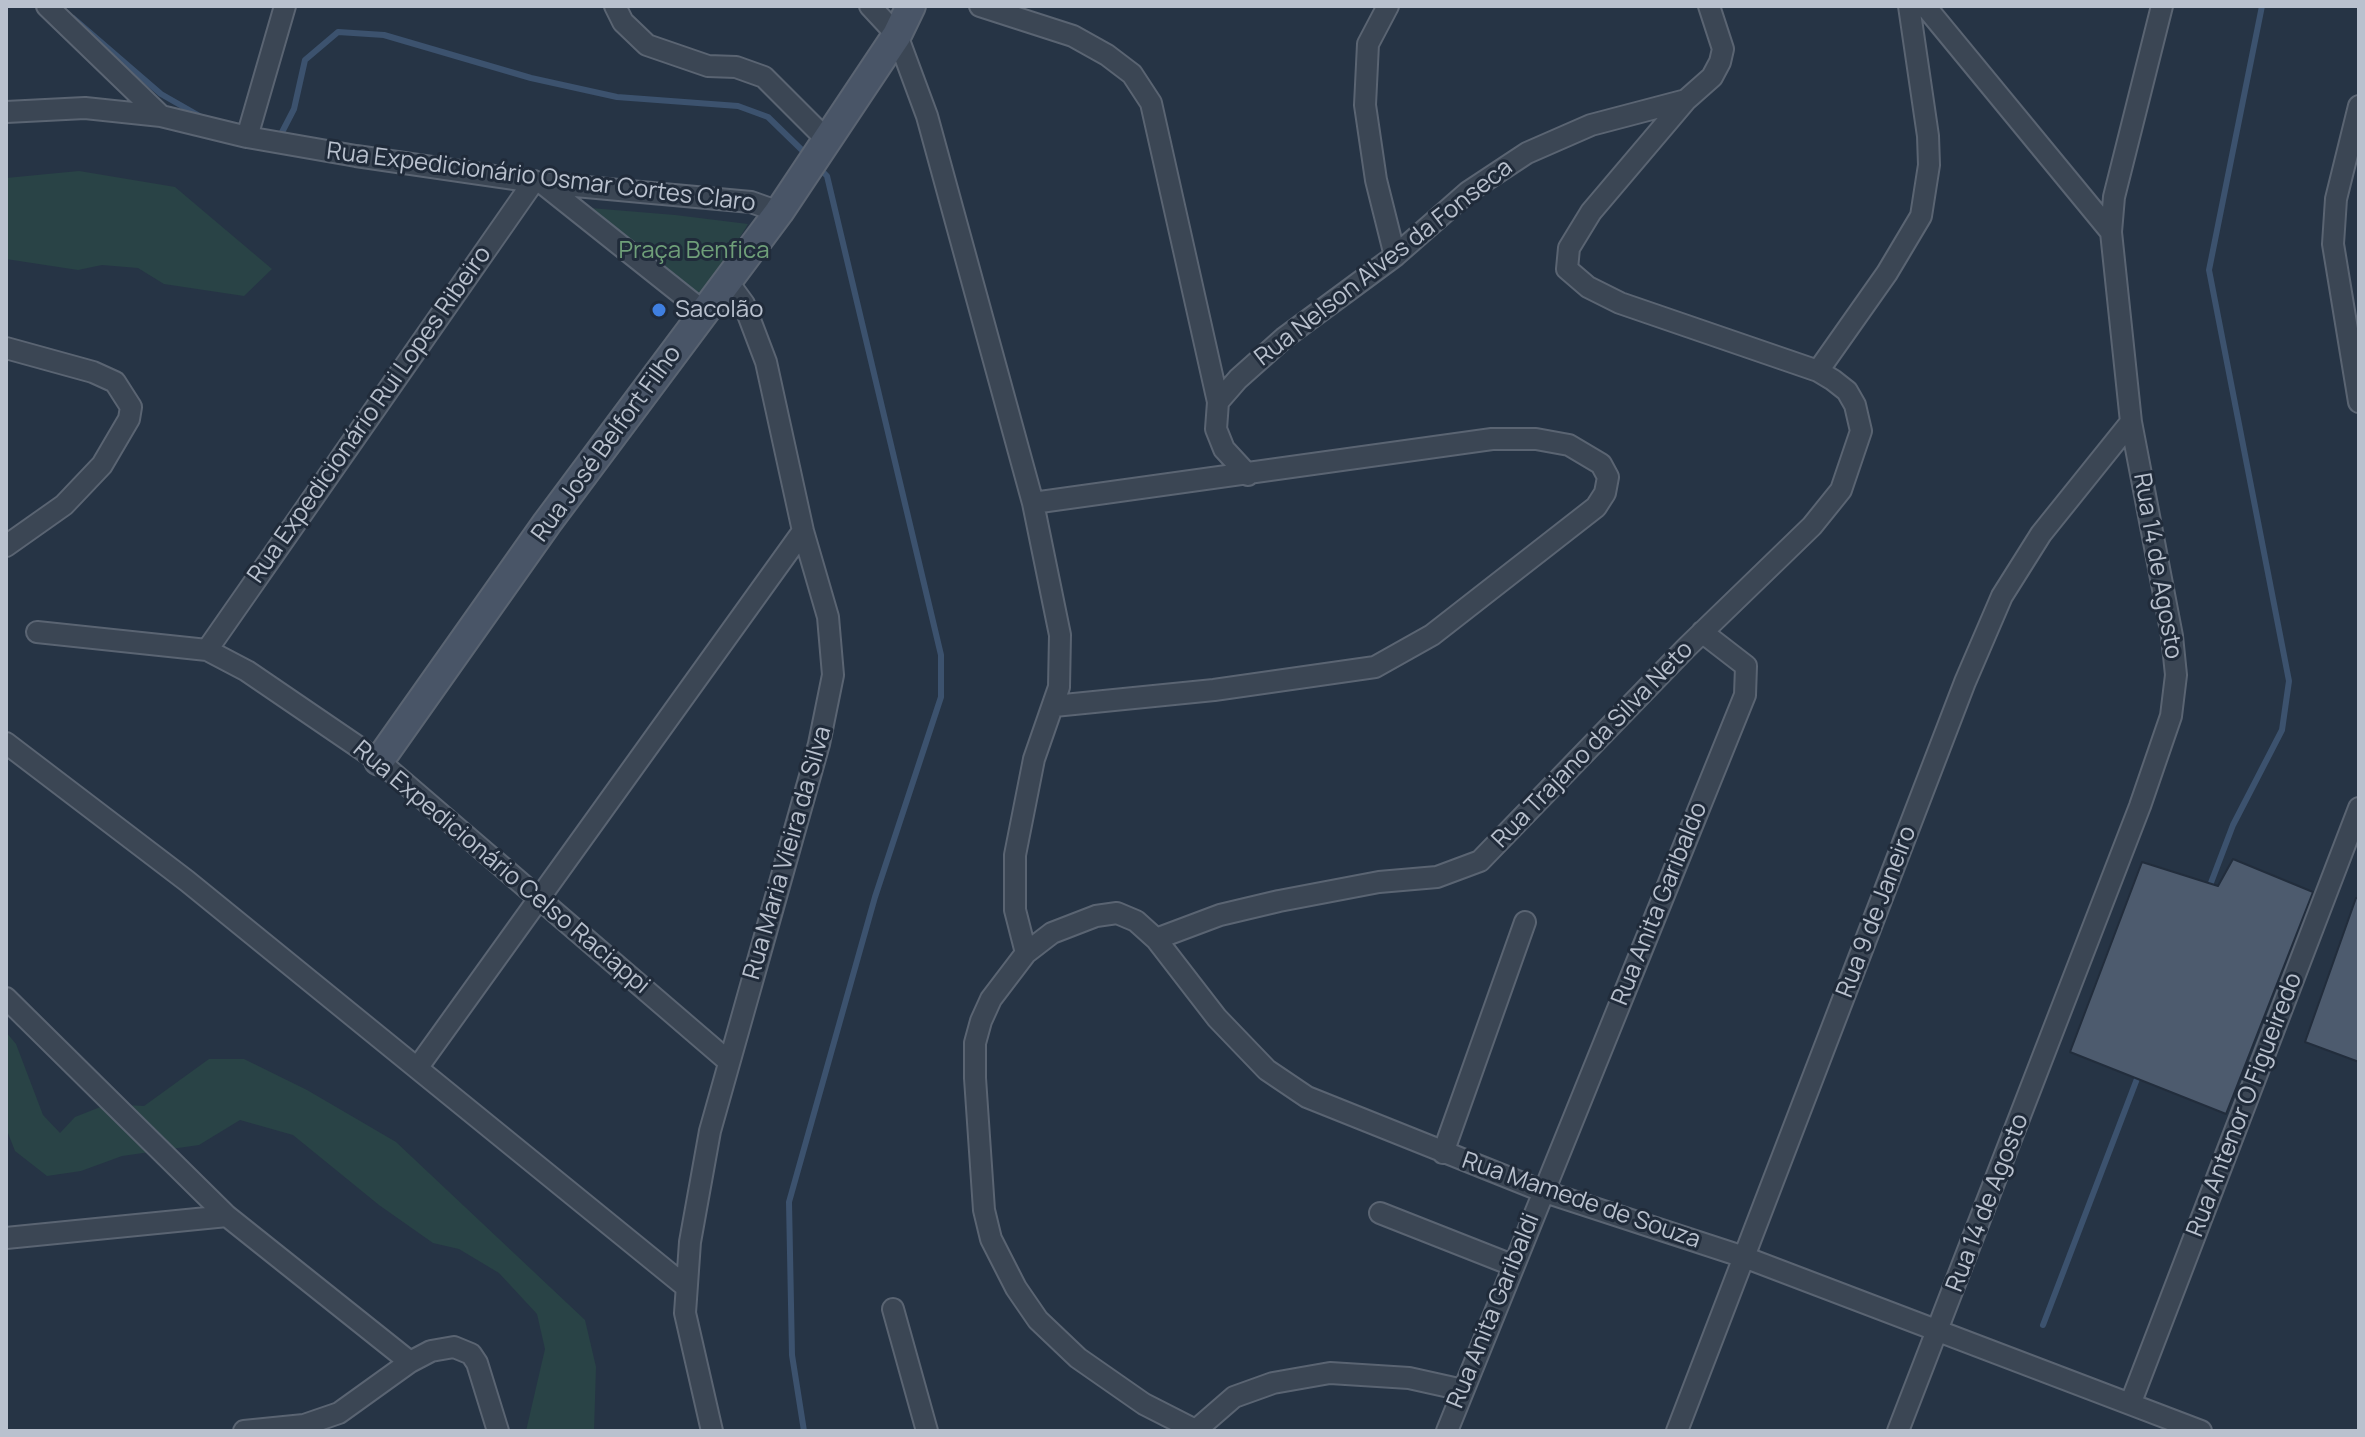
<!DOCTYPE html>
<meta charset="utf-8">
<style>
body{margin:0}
#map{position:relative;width:2365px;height:1437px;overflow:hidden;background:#263445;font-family:Manrope,sans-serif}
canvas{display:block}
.frame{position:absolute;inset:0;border:8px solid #b9c1ce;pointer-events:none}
</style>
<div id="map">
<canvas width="2365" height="1437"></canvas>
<div class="frame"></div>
</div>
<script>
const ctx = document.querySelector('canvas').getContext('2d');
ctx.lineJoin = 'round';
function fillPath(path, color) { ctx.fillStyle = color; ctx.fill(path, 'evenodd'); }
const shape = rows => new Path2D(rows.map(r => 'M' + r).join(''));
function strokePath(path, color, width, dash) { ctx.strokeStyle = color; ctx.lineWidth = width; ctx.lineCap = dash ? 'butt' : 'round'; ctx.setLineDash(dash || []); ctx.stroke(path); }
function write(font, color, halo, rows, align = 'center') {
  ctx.font = font + ' Manrope,sans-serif'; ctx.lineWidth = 6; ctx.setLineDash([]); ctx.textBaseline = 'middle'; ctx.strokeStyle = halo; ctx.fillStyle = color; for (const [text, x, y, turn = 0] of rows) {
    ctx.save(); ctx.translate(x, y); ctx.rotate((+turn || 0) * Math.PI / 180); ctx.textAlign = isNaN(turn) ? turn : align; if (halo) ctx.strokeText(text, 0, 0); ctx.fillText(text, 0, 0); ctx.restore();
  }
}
fillPath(shape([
 [79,171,175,187,272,269,244,296,164,284,138,268,102,265,78,270,6,259,6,178],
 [578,207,675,215,748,224,703,298],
 [6,1032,16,1044,43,1115,60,1133,75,1117,108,1104,144,1106,209,1059,244,1059,307,1090,396,1142,585,1320,596,1367,594,1431,526,1431,545,1349,537,1314,499,1273,459,1249,433,1243,379,1205,293,1135,240,1120,199,1145,122,1156,81,1171,47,1176,15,1151,6,1128]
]), '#294346');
strokePath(shape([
 [73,18,161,94,203,118],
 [279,138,294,109,305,60,338,32,384,35,531,78,617,97,738,106,768,117,807,155],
 [2209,888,2233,825,2282,730,2289,681,2209,270,2262,6],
 [2043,1325,2140,1071],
 [804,1431,792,1355,789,1202,875,897,941,697,941,655,827,176,817,166]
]), '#3c526e', 6);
const building = shape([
 [2233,859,2313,892,2226,1114,2070,1052,2142,862,2218,886,2233,859],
 [2356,898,2359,898,2359,1062,2305,1042,2356,898]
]);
fillPath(building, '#4d5b6e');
strokePath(building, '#222d3c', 2);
const street = shape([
 [47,6,161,116],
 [615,6,623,22,647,45,708,66,736,67,764,77,827,140],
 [870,6,897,35,927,116,1033,503,1060,635,1059,687,1034,759,1015,855,1015,910,1026,953],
 [980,6,1073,36,1107,55,1132,74,1151,103,1218,402],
 [1388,6,1368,44,1365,105,1376,180,1395,256],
 [1925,6,2111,232],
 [2359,106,2336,199,2333,244,2359,402],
 [6,112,85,108,161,116,247,137,356,156,542,183,751,202,779,212],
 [247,137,285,6],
 [542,183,704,312],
 [6,348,93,372,115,382,131,407,129,419,102,465,64,505,6,546],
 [1818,371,1887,273,1921,216,1929,165,1928,136,1909,6],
 [1248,475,1224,449,1216,429,1218,402,1238,379,1284,338,1395,256,1468,192,1527,153,1591,125,1686,100,1712,77,1720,62,1723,49,1709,6],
 [1033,503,1492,439,1536,439,1569,445,1601,464,1608,477,1605,493,1596,507,1432,635,1375,667,1214,690,1054,706],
 [37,632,207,650,247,671,379,761,728,1061],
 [207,650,534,181],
 [6,743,187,881,685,1286],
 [1156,939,1220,915,1279,901,1379,882,1437,877,1480,861,1686,648,1812,526,1841,490,1861,431,1855,405,1847,391,1833,380,1818,371,1620,303,1588,287,1567,269,1569,248,1591,212,1686,100],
 [6,998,227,1216,410,1362],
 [418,1067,803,531],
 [1443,1153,1525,922],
 [1380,1213,1512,1265],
 [6,1238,227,1216],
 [893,1309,927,1431],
 [2131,1402,2359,808],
 [1196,1430,1234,1397,1273,1383,1330,1373,1409,1378,1463,1390],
 [244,1431,304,1425,339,1413,410,1362,431,1351,454,1347,471,1354,477,1363,498,1431],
 [712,1431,685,1313,690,1242,710,1131,819,744,833,675,828,617,803,531,766,362,744,304,728,282],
 [1197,1431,1144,1404,1078,1358,1038,1320,1016,1288,991,1239,984,1210,975,1078,975,1043,981,1021,991,999,1026,953,1052,933,1096,916,1117,913,1136,921,1156,939,1217,1018,1267,1070,1307,1097,1542,1191,1744,1257,2201,1431],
 [1447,1431,1745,695,1746,666,1702,632],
 [1677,1431,1965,682,2002,596,2041,534,2131,422],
 [1898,1431,2140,806,2171,716,2176,675,2172,636,2131,422,2111,232,2114,197,2162,6]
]);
const secondary = shape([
 [379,761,547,523,779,212,897,35,911,6]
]);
strokePath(street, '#5a6472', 24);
strokePath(secondary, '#5a6472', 32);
strokePath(street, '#3b4654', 20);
strokePath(secondary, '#495567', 28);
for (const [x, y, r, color] of [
 [659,310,8,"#3f7fe0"]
]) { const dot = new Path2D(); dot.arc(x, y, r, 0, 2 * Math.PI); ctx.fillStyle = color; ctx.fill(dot); strokePath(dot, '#202b3a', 3); }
write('24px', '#b9c1ce', '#202b3a', [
 ["Rua Expedicionário Osmar Cortes Claro",541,178,7],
 ["Rua Nelson Alves da Fonseca",1384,263,-38],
 ["Rua Expedicionário Rui Lopes Ribeiro",370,415,-55],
 ["Rua José Belfort Filho",607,444,-54],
 ["Rua 14 de Agosto",2157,566,80],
 ["Rua Trajano da Silva Neto",1593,745,-46],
 ["Rua Maria Vieira da Silva",788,853,-74],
 ["Rua Expedicionário Celso Raciappi",501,868,40],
 ["Rua Anita Garibaldo",1660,904,-68],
 ["Rua 9 de Janeiro",1877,912,-69],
 ["Rua Antenor O Figueiredo",2245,1105,-69],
 ["Rua Mamede de Souza",1581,1201,19],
 ["Rua 14 de Agosto",1988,1203,-69],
 ["Rua Anita Garibaldi",1494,1311,-68]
]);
write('24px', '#6f9f79', '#202b3a', [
 ["Praça Benfica",694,251]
]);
write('24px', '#b9c1ce', '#202b3a', [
 ["Sacolão",675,310]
], 'left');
</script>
